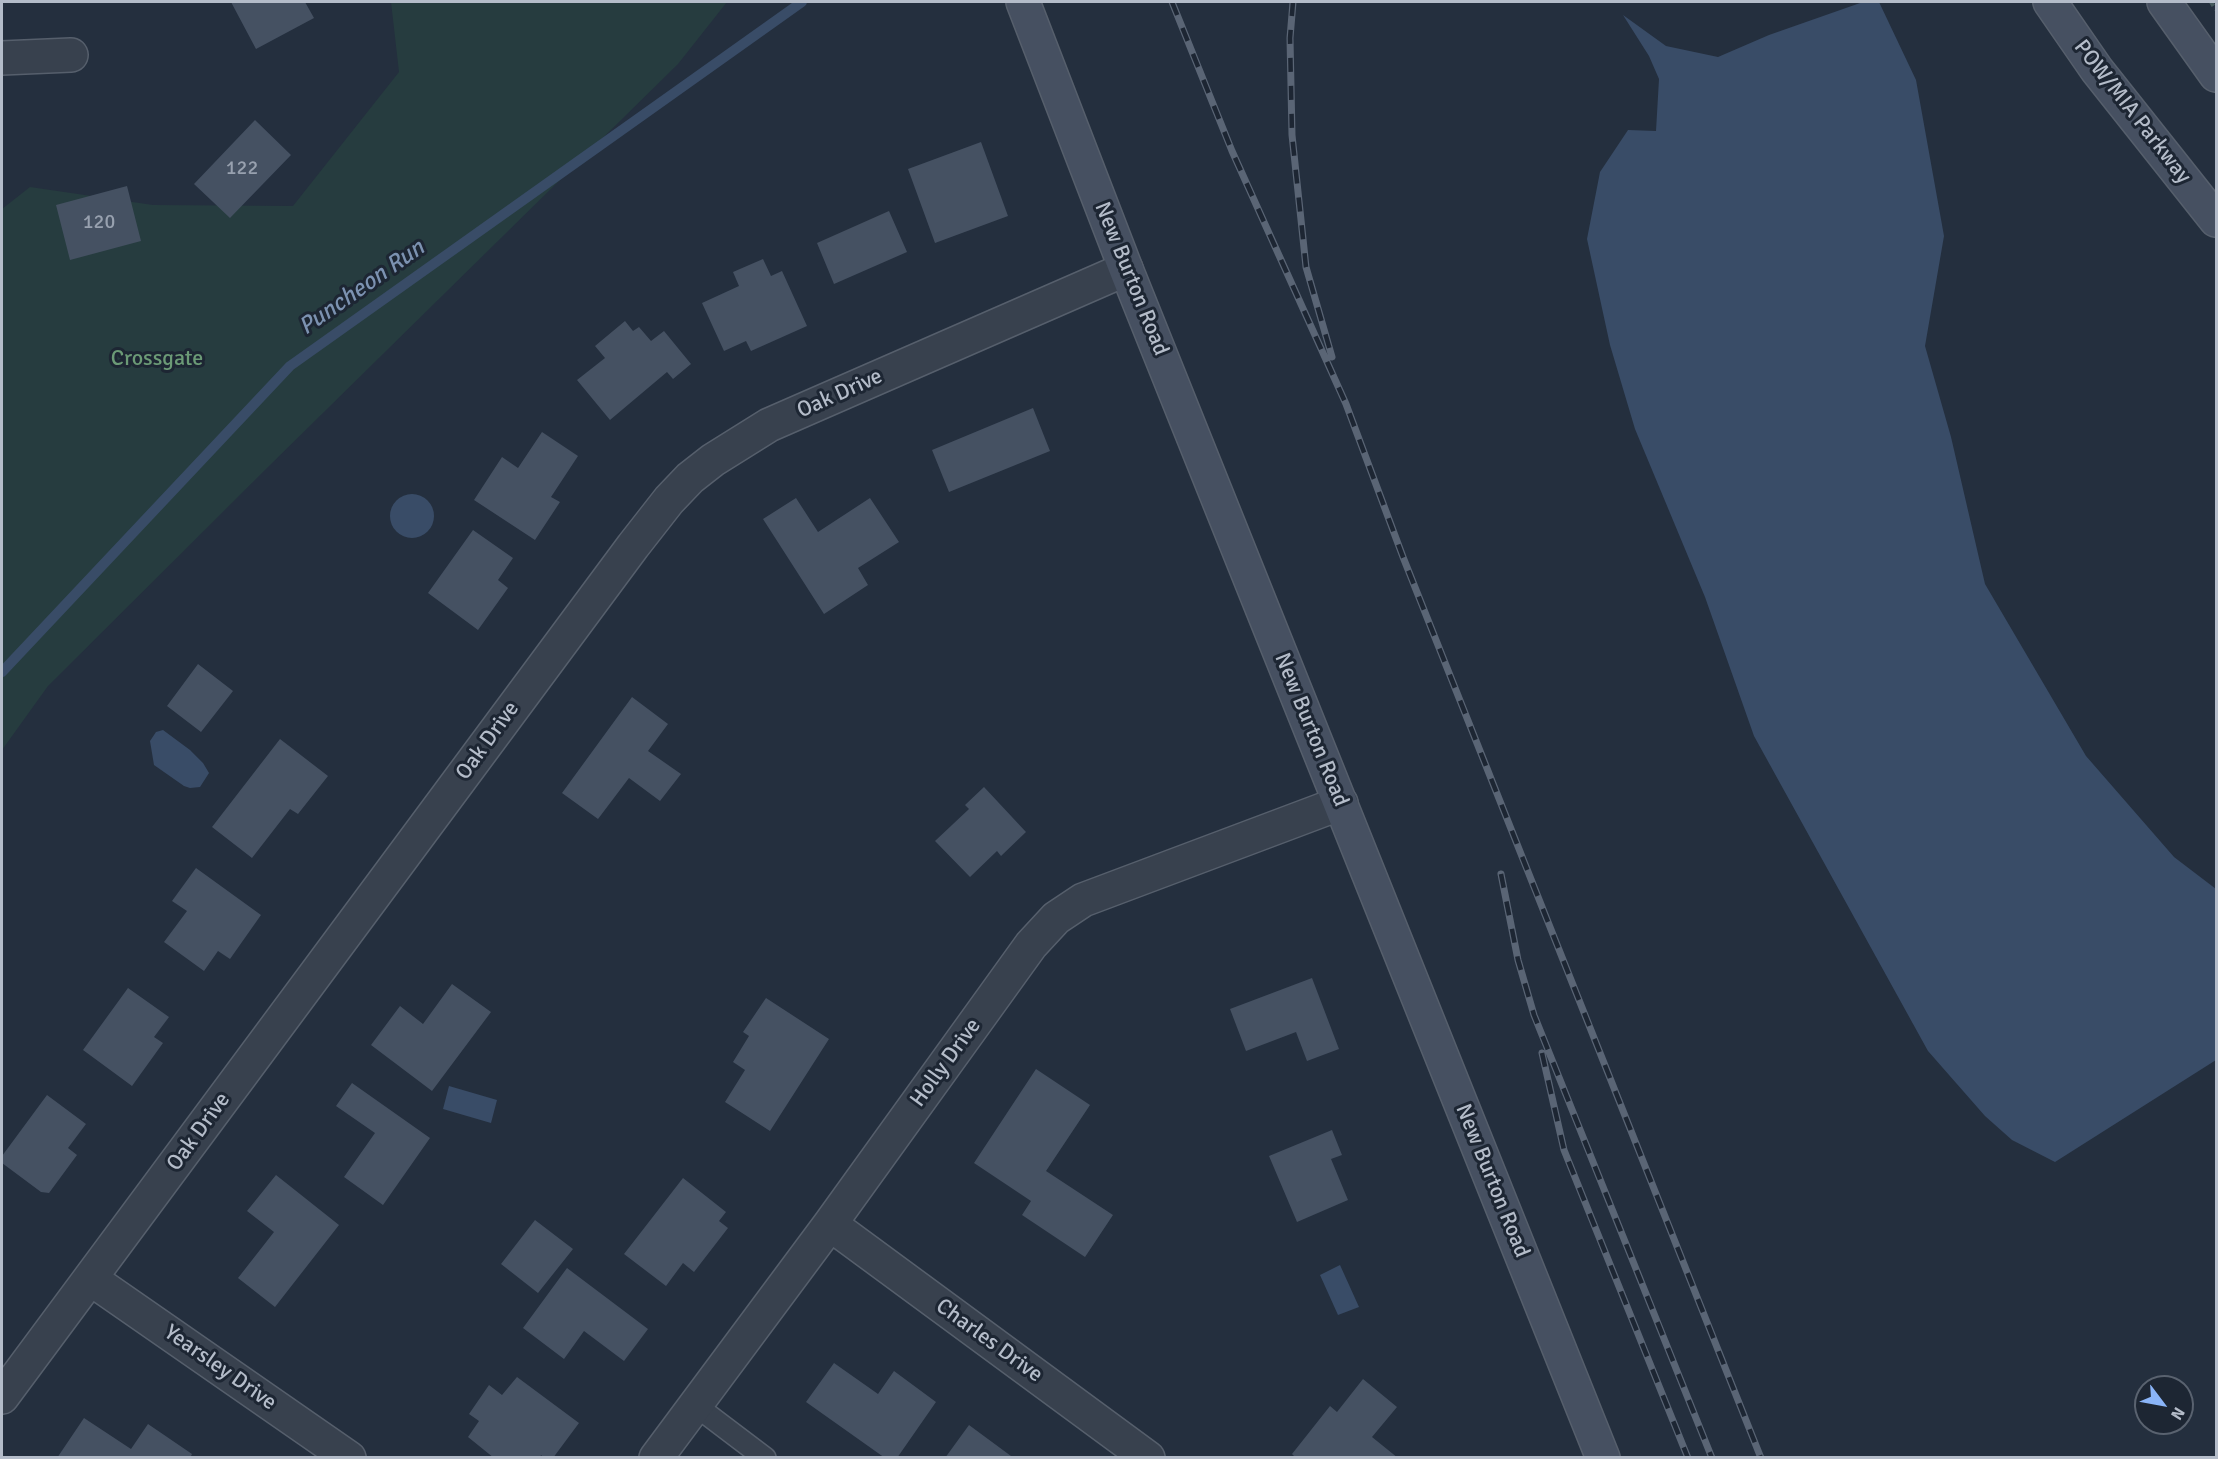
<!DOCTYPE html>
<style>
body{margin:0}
#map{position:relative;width:2218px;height:1459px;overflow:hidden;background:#242f3e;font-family:Signika,sans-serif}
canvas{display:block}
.frame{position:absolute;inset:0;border:3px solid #b4bcc9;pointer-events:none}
.north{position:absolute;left:2134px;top:1375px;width:60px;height:60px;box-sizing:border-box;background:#1d2633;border:2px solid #59626f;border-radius:50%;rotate:122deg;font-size:16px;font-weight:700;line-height:24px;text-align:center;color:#b4bcc9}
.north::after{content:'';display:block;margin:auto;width:21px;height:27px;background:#8ab4f8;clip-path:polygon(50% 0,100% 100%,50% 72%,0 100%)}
</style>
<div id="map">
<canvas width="2218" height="1459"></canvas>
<div class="frame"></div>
<div class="north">N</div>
</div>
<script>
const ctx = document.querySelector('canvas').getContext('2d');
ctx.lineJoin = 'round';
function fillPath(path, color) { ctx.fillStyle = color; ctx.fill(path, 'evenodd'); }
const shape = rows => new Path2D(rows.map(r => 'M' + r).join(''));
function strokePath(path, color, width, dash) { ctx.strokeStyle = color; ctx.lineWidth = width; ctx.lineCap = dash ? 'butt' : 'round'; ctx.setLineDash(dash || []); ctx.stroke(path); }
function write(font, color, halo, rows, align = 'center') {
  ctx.font = font + ' Signika,sans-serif'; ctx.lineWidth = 6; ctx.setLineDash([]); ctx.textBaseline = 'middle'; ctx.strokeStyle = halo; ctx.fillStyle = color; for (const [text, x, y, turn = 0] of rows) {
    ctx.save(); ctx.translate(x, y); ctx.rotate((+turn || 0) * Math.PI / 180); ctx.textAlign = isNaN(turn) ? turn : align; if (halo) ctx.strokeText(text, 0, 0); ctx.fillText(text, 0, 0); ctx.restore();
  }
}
fillPath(shape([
 [391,2,727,2,678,64,266,469,48,686,2,750,2,209,30,187,153,205,293,206,399,72]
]), '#263c3f');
fillPath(shape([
 [1863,2,1879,2,1916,80,1944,236,1925,346,1951,437,1985,584,2086,756,2174,857,2216,889,2216,1060,2055,1162,2012,1140,1985,1116,1928,1051,1754,736,1705,597,1635,429,1610,345,1587,239,1600,172,1628,130,1656,131,1659,79,1649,56,1623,15,1666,46,1718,57,1769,35],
 '390 516a22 22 0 1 1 44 0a22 22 0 1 1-44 0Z',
 [163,730,190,750,203,763,209,773,200,787,190,788,184,786,154,765,150,741,156,732],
 [449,1086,497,1100,491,1123,443,1109],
 [1340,1265,1359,1307,1338,1315,1320,1275]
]), '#394c67');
strokePath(shape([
 [2,672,290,366,802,2]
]), '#394c67', 10);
fillPath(shape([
 [231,2,305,2,314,18,256,49],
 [255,120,291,155,230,218,194,184],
 [981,142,1008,216,935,243,908,169],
 [127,186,141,241,70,260,56,205],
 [889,211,907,252,834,284,817,243],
 [763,259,771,276,782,271,807,326,751,351,746,341,724,351,702,303,739,286,733,272],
 [625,321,633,331,639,327,651,341,664,331,691,364,673,379,667,372,610,420,577,380,605,358,595,346],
 [1033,408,1050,451,949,492,932,450],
 [542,432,578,456,551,497,560,502,535,540,474,500,502,457,518,468],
 [796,498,818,532,870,498,899,542,858,568,868,585,824,614,763,519],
 [473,530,513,558,498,580,508,588,478,630,428,593],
 [198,664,233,691,201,732,167,706],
 [632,697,668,724,648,751,681,774,660,801,629,778,598,819,562,793],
 [280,739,328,776,298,814,290,809,252,858,212,827],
 [984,787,1026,832,1001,856,997,851,970,877,935,841,969,809,965,805],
 [196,868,261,915,230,959,218,951,204,971,164,942,187,911,172,901],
 [1312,978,1339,1049,1307,1061,1296,1032,1246,1051,1230,1009],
 [452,984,491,1012,432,1091,371,1045,400,1006,423,1024],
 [128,988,169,1017,154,1037,163,1043,132,1086,83,1050],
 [766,998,829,1039,770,1131,725,1102,745,1070,733,1062,749,1036,743,1032],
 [1036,1069,1090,1105,1046,1171,1113,1215,1085,1257,1022,1215,1031,1201,974,1163],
 [352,1083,430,1138,383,1205,344,1177,375,1133,336,1106],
 [47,1095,86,1124,68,1148,77,1155,49,1193,41,1192,2,1163,2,1156],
 [1332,1130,1342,1155,1331,1159,1348,1200,1297,1222,1269,1156],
 [276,1175,339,1225,275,1307,238,1278,274,1232,247,1211],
 [683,1178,726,1212,719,1221,728,1228,694,1272,683,1263,666,1286,624,1254],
 [535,1220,573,1249,538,1293,501,1264],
 [567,1268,648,1329,624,1361,584,1331,564,1359,523,1328],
 [834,1363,878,1394,894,1371,936,1402,897,1458,885,1458,806,1402],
 [517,1377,579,1423,553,1458,544,1458,541,1455,540,1458,494,1458,468,1437,479,1421,469,1414,489,1385,502,1395],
 [1363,1379,1397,1407,1372,1437,1398,1458,1296,1458,1292,1454,1330,1406,1337,1412],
 [84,1418,131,1449,148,1424,192,1454,190,1458,57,1458],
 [969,1425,1011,1456,1010,1458,945,1458]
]), '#455162');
const lane = shape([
 [695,1405,765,1458]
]);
const street = shape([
 [2,58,71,55],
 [830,1224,1148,1458],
 [91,1279,349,1458],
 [2,1397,633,546,669,500,690,478,713,460,769,425,1126,269],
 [656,1458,830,1224,1031,945,1056,918,1083,900,1341,803]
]);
const secondary = shape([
 [1023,2,1126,269,1603,1458],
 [2050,2,2097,70,2216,220],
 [2164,2,2216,75]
]);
strokePath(lane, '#565f6c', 24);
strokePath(street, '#565f6c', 36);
strokePath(secondary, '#565f6c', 36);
strokePath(shape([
 [2211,2,2216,10]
]), '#44595c', 4, [4.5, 4.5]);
strokePath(lane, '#38414e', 21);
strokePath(street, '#38414e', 33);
strokePath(secondary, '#465061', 33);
const rail = shape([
 [1172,2,1232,151,1346,404,1403,557,1761,1458],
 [1293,2,1290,38,1292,135,1306,267,1332,357],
 [1501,874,1518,960,1534,1015,1712,1458],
 [1542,1053,1564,1150,1688,1458]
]);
strokePath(rail, '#5a6575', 7);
strokePath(rail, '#1d2633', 4.5, [14]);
write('20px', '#98a1af', null, [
 ["122",242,169],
 ["120",99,223]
]);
write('22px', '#b4bcc9', '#1d2633', [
 ["POW/MIA Parkway",2132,112,52],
 ["New Burton Road",1131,279,68],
 ["Oak Drive",840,394,-24],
 ["New Burton Road",1311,730,68],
 ["Oak Drive",488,741,-54],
 ["Holly Drive",946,1063,-54],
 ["Oak Drive",199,1132,-54],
 ["New Burton Road",1492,1181,68],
 ["Charles Drive",989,1341,36],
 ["Yearsley Drive",220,1368,35]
]);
write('22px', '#6b9a76', '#1d2633', [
 ["Crossgate",157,359]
]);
write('italic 24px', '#7c92b1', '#1d2633', [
 ["Puncheon Run",362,288,-35]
]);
</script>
